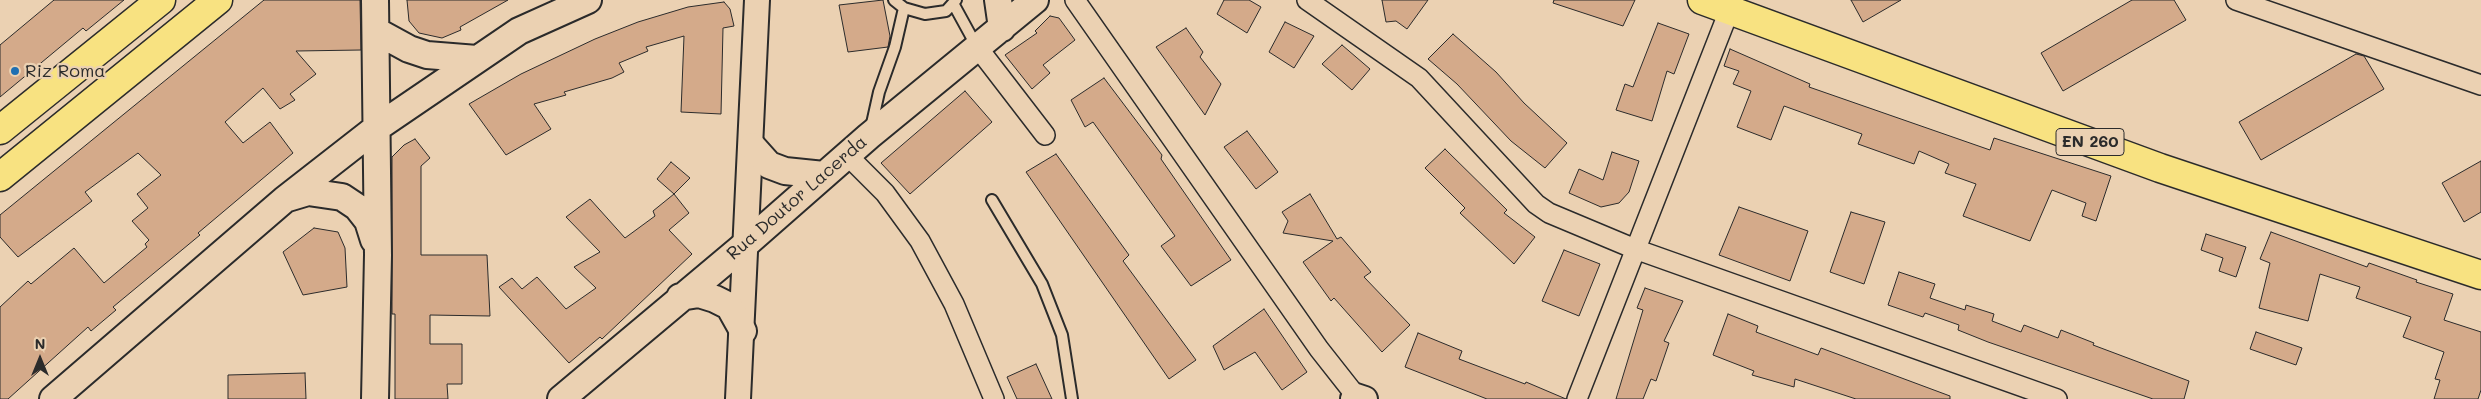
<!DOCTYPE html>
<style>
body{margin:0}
#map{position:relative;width:2481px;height:399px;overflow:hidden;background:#ebd1b2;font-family:Mali,sans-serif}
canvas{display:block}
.north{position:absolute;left:15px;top:334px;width:50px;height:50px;-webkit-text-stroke:4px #ebd1b2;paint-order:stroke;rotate:0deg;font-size:14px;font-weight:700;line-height:20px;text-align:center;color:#2b2b2b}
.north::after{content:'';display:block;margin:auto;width:18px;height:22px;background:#2b2b2b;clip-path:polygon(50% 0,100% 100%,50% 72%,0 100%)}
</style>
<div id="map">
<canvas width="2481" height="399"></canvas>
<div class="north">N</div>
</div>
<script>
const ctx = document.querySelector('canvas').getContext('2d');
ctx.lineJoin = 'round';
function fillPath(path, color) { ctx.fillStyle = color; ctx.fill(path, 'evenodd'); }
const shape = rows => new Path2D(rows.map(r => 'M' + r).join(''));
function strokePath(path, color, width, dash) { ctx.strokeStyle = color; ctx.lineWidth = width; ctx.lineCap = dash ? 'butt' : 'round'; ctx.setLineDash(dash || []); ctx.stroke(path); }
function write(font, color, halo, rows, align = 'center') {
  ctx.font = font + ' Mali,sans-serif'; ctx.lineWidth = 4.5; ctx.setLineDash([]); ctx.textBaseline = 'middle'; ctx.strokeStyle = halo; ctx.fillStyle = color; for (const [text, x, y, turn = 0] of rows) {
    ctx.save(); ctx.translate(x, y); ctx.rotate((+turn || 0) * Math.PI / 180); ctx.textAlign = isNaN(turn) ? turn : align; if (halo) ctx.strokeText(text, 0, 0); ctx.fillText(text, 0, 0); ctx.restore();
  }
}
const building = shape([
 [54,0,124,0,86,31,83,28,0,97,0,45,54,0],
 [264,0,360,0,361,50,296,51,316,74,290,94,295,100,280,109,263,88,225,122,243,143,270,122,293,153,198,233,200,235,113,307,116,310,91,331,88,327,8,399,0,399,0,307,28,281,31,284,74,248,104,283,147,247,145,244,149,240,132,221,148,208,137,194,161,175,138,153,85,192,92,201,18,257,0,237,0,215,264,0],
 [407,0,508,0,460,27,461,30,442,38,419,33,409,21,407,0],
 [883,0,890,36,888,47,848,52,839,5,883,0],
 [1224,0,1249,0,1261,7,1247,33,1217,14,1224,0],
 [1382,0,1428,0,1407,29,1396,21,1386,22,1382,0],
 [1554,0,1635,0,1623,26,1553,3,1554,0],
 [1851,0,1901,0,1863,22,1851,0],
 [2132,0,2174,0,2186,20,2063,91,2041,53,2132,0],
 [724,2,730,9,734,26,723,28,721,114,681,112,684,36,646,47,648,51,619,63,624,72,612,78,564,92,566,95,534,104,551,129,506,155,469,104,521,74,595,39,638,22,688,7,724,2],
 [1050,16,1059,18,1075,40,1043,65,1050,73,1032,89,1005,55,1037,33,1035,31,1050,16],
 [1285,22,1314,36,1294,68,1269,52,1285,22],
 [1658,23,1689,34,1674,74,1667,71,1652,121,1616,110,1625,84,1633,87,1658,23],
 [1186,28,1203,52,1200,57,1221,84,1205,115,1156,47,1186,28],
 [1453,34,1496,72,1524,103,1567,143,1545,168,1511,141,1457,84,1428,59,1453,34],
 [1342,45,1370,69,1352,90,1322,64,1342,45],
 [1730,49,1810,84,1809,87,1990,150,1994,138,2111,176,2096,221,2082,216,2086,203,2052,190,2030,241,1963,216,1976,184,1945,173,1949,164,1919,151,1914,164,1858,144,1862,134,1784,106,1771,140,1737,127,1751,91,1733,84,1739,71,1724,66,1730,49],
 [2356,54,2364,56,2384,89,2261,160,2239,122,2356,54],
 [1104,78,1162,155,1161,159,1231,260,1191,286,1161,246,1175,236,1093,122,1085,127,1071,100,1104,78],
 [965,91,992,122,910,194,881,163,965,91],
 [1247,131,1278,172,1256,189,1224,147,1247,131],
 [415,139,430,158,421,166,421,255,487,255,490,316,430,315,430,344,462,344,462,384,447,384,448,399,395,399,395,314,392,314,392,157,404,145,415,139],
 [1445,149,1507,210,1504,213,1535,237,1514,264,1460,213,1465,208,1425,168,1445,149],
 [1612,152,1639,161,1629,192,1619,203,1601,207,1569,193,1579,169,1603,180,1612,152],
 [1056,154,1129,255,1123,261,1196,360,1169,379,1026,172,1056,154],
 [2481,161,2481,212,2464,222,2442,183,2481,161],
 [671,162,690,178,674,194,657,179,671,162],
 [674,194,689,213,669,230,692,254,602,339,600,337,569,363,499,287,512,278,522,289,537,277,566,309,596,288,574,267,600,252,566,217,590,199,625,238,655,216,653,211,674,194],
 [1310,194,1337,239,1341,237,1371,272,1364,277,1410,325,1382,352,1334,298,1331,301,1303,262,1333,241,1283,233,1288,221,1282,212,1310,194],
 [1739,207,1808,231,1790,281,1719,255,1739,207],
 [1851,212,1885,222,1864,284,1830,272,1851,212],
 [314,228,338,232,345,248,347,287,303,295,283,252,314,228],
 [2271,232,2367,267,2369,263,2417,280,2416,282,2453,294,2444,320,2481,332,2481,390,2478,399,2434,399,2440,380,2435,379,2444,352,2403,337,2411,317,2356,298,2360,287,2320,274,2308,321,2259,308,2270,263,2260,259,2271,232],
 [2206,234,2246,247,2236,277,2219,271,2223,258,2201,250,2206,234],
 [1564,250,1600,264,1579,316,1542,301,1564,250],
 [1899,272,1935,284,1930,298,1965,310,1966,305,1994,314,1992,321,2021,332,2024,325,2058,338,2061,330,2094,343,2093,345,2189,381,2184,399,2153,399,1988,342,1958,330,1959,325,1925,313,1923,317,1888,305,1899,272],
 [1645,288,1683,301,1664,341,1669,343,1656,381,1651,379,1643,399,1616,399,1643,310,1637,308,1645,288],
 [1264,309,1307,372,1282,390,1255,352,1224,370,1213,346,1264,309],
 [1728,314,1758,326,1756,332,1818,355,1821,348,1950,396,1950,399,1856,399,1795,379,1794,387,1752,375,1754,371,1713,355,1728,314],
 [2256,332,2302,348,2296,365,2250,349,2256,332],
 [1418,333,1462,351,1459,359,1525,384,1526,382,1566,399,1487,399,1405,367,1418,333],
 [1036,364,1052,399,1017,399,1007,377,1036,364],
 [305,373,306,399,228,399,228,375,305,373]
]);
fillPath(building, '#d4aa8a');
strokePath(building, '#2b2b2b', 1);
const service = shape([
 [894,0,904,8,925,14,946,11,956,0],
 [954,5,977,47],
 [871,128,879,92,895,47,904,8],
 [992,200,1042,284,1062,335,1072,399]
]);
const minor = shape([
 [1075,0,1319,349,1356,396],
 [1307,0,1419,78,1536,204,1549,213,1635,249,2057,399],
 [2236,0,2481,85],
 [978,48,1045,135],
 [848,156,885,193,920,241,954,304,994,399],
 [1577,399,1729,11]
]);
const tertiary = shape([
 [738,399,757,0],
 [1353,399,1356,396,1365,399]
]);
const secondary = shape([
 [998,0,1002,28],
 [376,31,409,49,427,55,477,59],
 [752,146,769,165,785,171,824,175],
 [288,198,308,192,342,197,357,207,368,221,374,240],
 [680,297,699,294,715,299,729,306,743,331],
 [53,399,284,200,375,129,519,31,588,0],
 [375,399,378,255,375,0],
 [561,399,747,243,869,136,1035,0]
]);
const primary = shape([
 [1702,0,2160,168,2481,275],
 [0,130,161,0],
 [0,177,218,0]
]);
strokePath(service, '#2b2b2b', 14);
strokePath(minor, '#2b2b2b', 22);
strokePath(tertiary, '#2b2b2b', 28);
strokePath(secondary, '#2b2b2b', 30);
strokePath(primary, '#2b2b2b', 31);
strokePath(service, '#ebd1b2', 10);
strokePath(minor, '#ebd1b2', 19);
strokePath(tertiary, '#ebd1b2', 24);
strokePath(secondary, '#ebd1b2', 26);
strokePath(primary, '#f8e281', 28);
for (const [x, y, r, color] of [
 [15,71,5,"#1f6fb2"]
]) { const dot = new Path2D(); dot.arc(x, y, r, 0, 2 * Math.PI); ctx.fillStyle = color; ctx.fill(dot); strokePath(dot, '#ebd1b2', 2); }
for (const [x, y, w] of [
 [2090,142,68]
]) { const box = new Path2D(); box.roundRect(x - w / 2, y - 13.5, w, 27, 4); ctx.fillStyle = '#ebd1b2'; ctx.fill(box); strokePath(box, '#2b2b2b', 1); }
write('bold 16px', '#2b2b2b', null, [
 ["EN 260",2090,142]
]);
write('18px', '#2b2b2b', '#ebd1b2', [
 ["Riz Roma",25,71]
], 'left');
write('18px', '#2b2b2b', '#ebd1b2', [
 ["Rua Doutor Lacerda",797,198,-41]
]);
</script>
